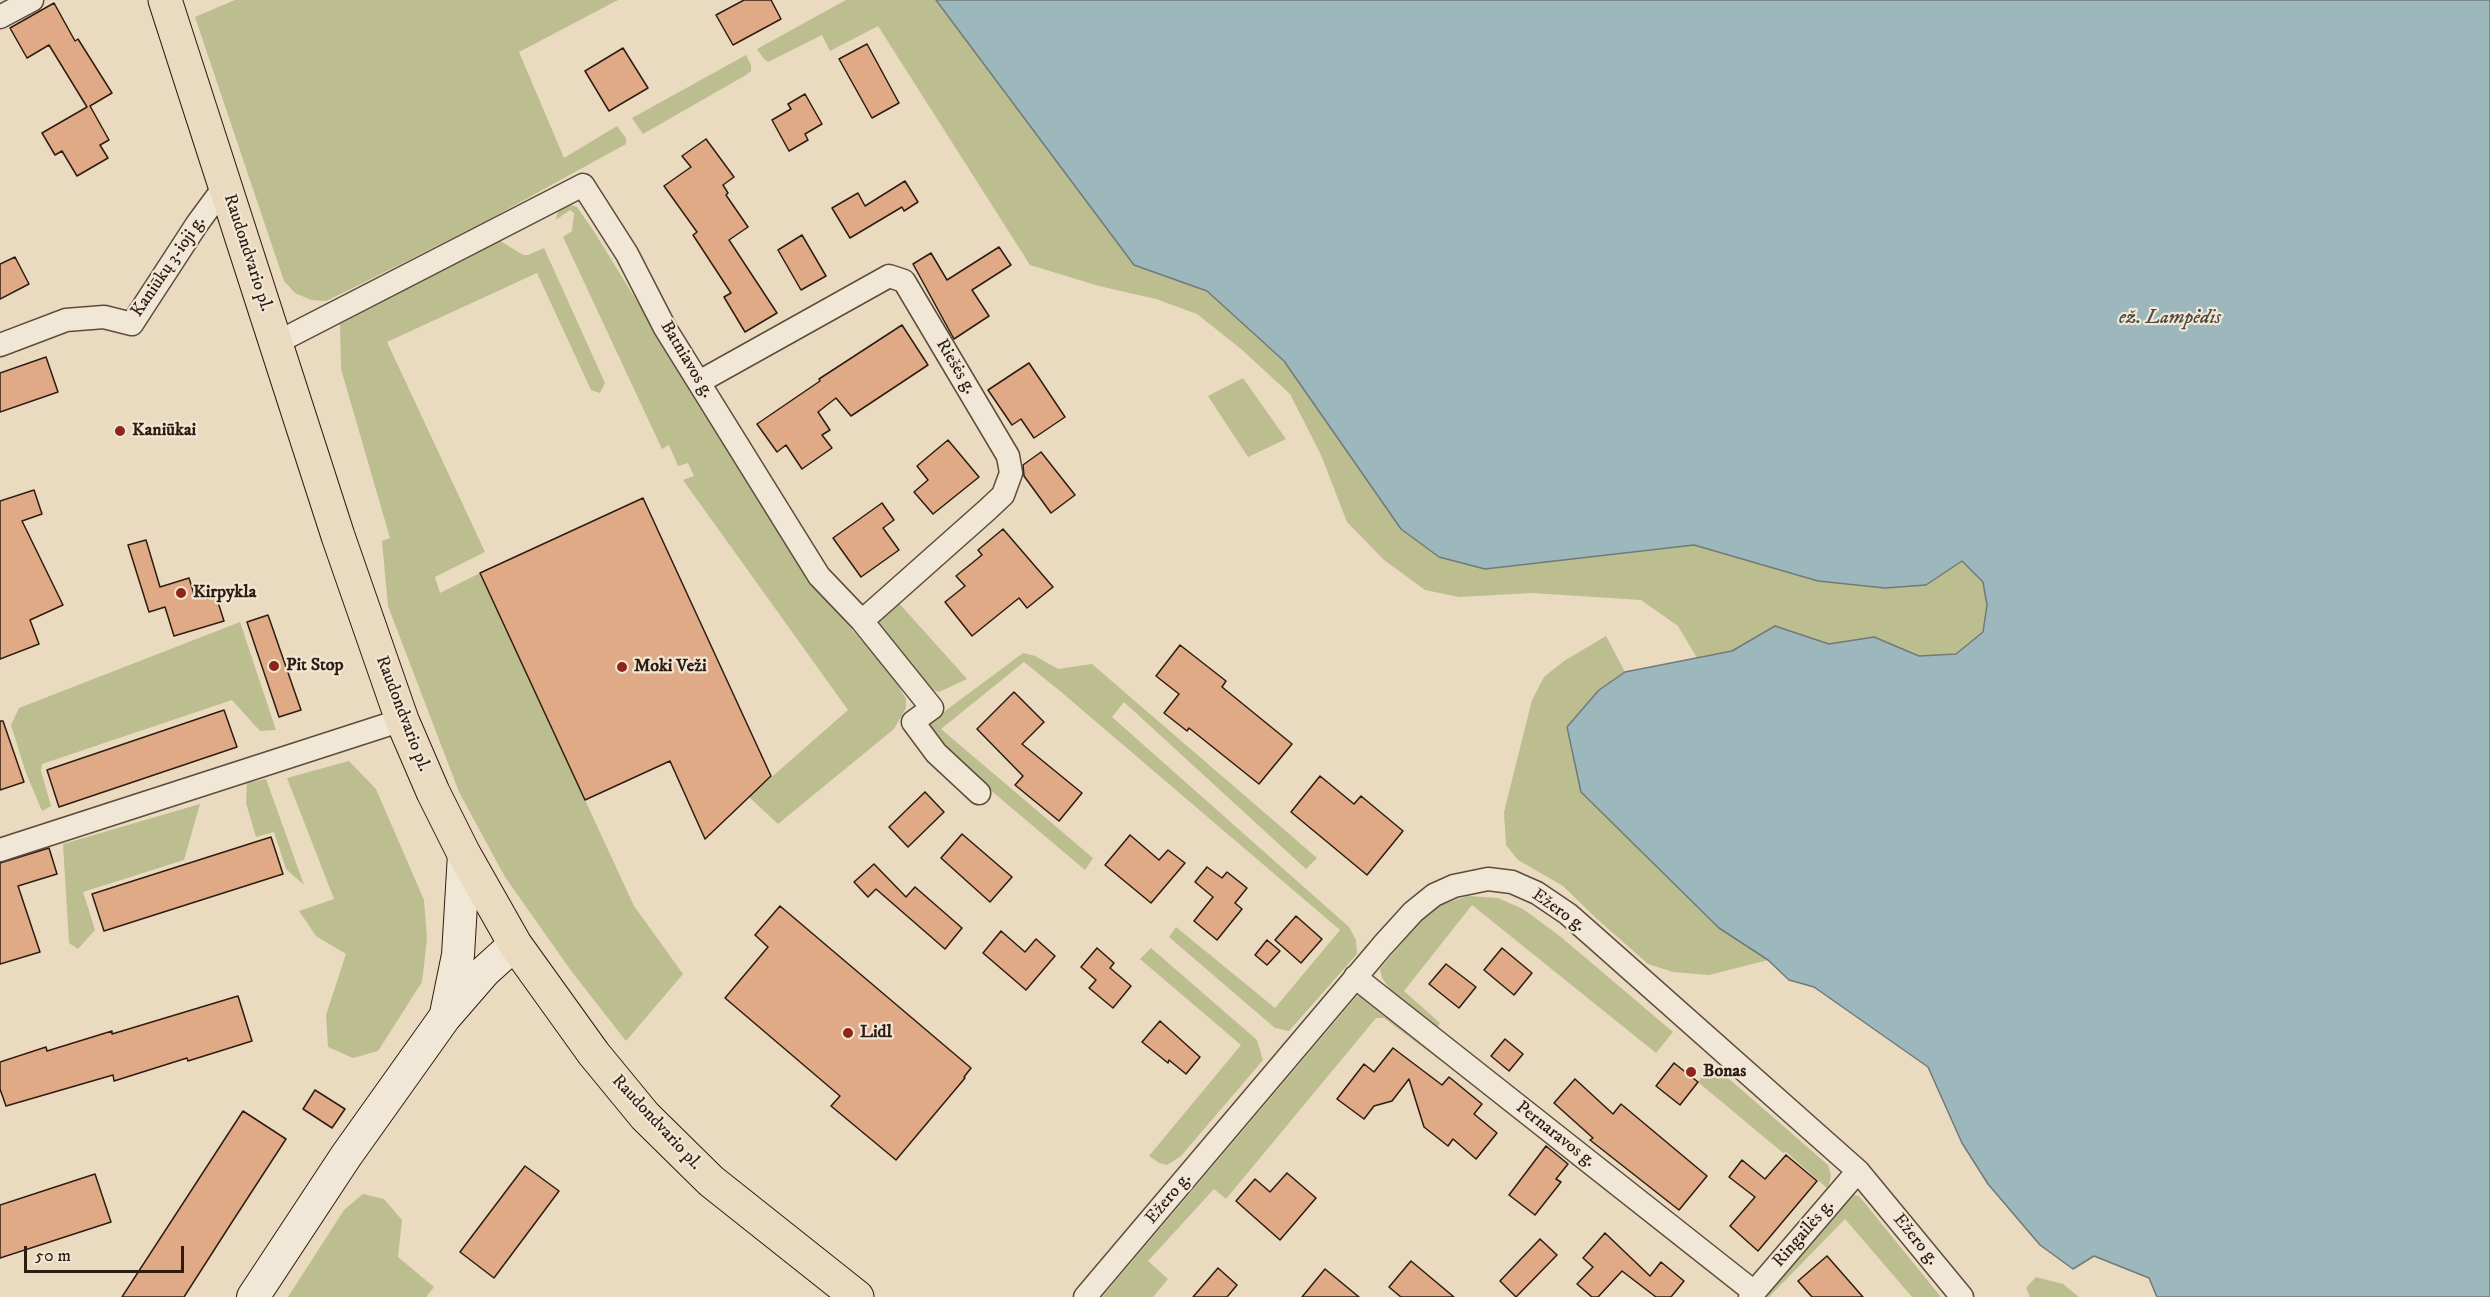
<!DOCTYPE html>
<meta charset="utf-8">
<style>
body{margin:0}
#map{position:relative;width:2490px;height:1297px;overflow:hidden;background:#eadac0;font-family:"IM FELL DW Pica",serif}
canvas{display:block}
.scale{position:absolute;left:24px;top:1246px;width:160px;height:27px;box-sizing:border-box;border:3px solid #2e1c10;border-top:0;padding-left:8px;font-size:18px;line-height:21px;white-space:nowrap;color:#2e1c10;-webkit-text-stroke:4px #f1e7d6;paint-order:stroke}
</style>
<div id="map">
<canvas width="2490" height="1297"></canvas>
<div class="scale">50 m</div>
</div>
<script>
const ctx = document.querySelector('canvas').getContext('2d');
ctx.lineJoin = 'round';
function fillPath(path, color) { ctx.fillStyle = color; ctx.fill(path, 'evenodd'); }
const shape = rows => new Path2D(rows.map(r => 'M' + r).join(''));
function strokePath(path, color, width, dash) { ctx.strokeStyle = color; ctx.lineWidth = width; ctx.lineCap = dash ? 'butt' : 'round'; ctx.setLineDash(dash || []); ctx.stroke(path); }
function write(font, color, halo, rows, align = 'center') {
  ctx.font = font + ' "IM FELL DW Pica",serif'; ctx.lineWidth = 4.5; ctx.setLineDash([]); ctx.textBaseline = 'middle'; ctx.strokeStyle = halo; ctx.fillStyle = color; for (const [text, x, y, turn = 0] of rows) {
    ctx.save(); ctx.translate(x, y); ctx.rotate((+turn || 0) * Math.PI / 180); ctx.textAlign = isNaN(turn) ? turn : align; if (halo) ctx.strokeText(text, 0, 0); ctx.fillText(text, 0, 0); ctx.restore();
  }
}
fillPath(shape([
 [235,0,618,0,519,52,564,158,617,126,626,138,626,144,484,222,359,285,326,301,311,300,295,293,284,281,195,17],
 [846,0,936,0,1134,265,1207,291,1284,361,1401,529,1439,557,1620,553,1694,545,1818,581,1926,585,1962,561,1983,582,1987,605,1983,632,1956,654,1919,656,1874,637,1829,644,1775,626,1732,651,1697,658,1678,626,1641,600,1532,593,1459,597,1425,590,1384,560,1347,522,1321,455,1290,394,1241,349,1197,314,1156,299,1099,286,1030,265,878,26,830,51,822,35,768,62,764,59,757,49],
 [746,55,751,65,751,71,746,75,643,134,632,118],
 [571,205,577,207,595,233,807,578,894,678,906,699,906,708,894,729,778,824,749,797,848,710,683,480,694,476,688,463,678,466,669,445,662,449,563,237,572,231,574,213,570,210,556,220,559,206],
 [499,240,523,255,528,255,544,248,605,383,600,393,591,390,537,273,387,342,485,552,435,577,440,593,480,573,634,906,683,974,626,1041,572,972,505,877,459,792,388,606,382,541,390,538,341,369,340,324],
 [1243,378,1286,439,1248,457,1208,396],
 [897,601,967,679,939,692,927,688,879,630,879,621,885,611],
 [240,622,276,730,260,731,232,700,42,764,41,771,51,806,42,811,26,773,11,725,19,708],
 [1606,636,1625,672,1599,690,1719,928,1768,960,1709,975,1673,972,1648,964,1597,919,1563,886,1518,860,1506,845,1504,812,1532,700,1544,677,1564,661],
 [1023,653,1035,656,1058,669,1092,664,1317,858,1306,869,1124,702,1112,717,1349,927,1356,940,1357,954,1289,1031,1275,1028,1169,937,1176,927,1275,1008,1340,930,1060,691,1024,662,941,729,1093,858,1085,870,942,749,930,734,929,723],
 [349,761,376,789,424,900,427,939,422,982,378,1051,353,1058,328,1047,326,1015,346,954,316,936,299,911,334,899,287,778],
 [266,779,304,885,286,869,274,832,256,837,246,803,247,783],
 [200,804,184,860,83,892,95,930,78,949,69,943,63,844],
 [1468,896,1498,898,1523,909,1561,937,1673,1032,1656,1053,1472,905,1404,991,1440,1023,1437,1028,1392,992,1382,978,1380,969,1419,923,1441,905],
 [1151,948,1257,1040,1263,1060,1181,1156,1167,1165,1159,1163,1149,1156,1241,1045,1140,959],
 [1357,996,1374,999,1446,1056,1441,1061,1384,1018,1376,1018,1226,1199,1214,1189,1148,1261,1168,1279,1153,1297,1102,1297],
 [1712,1064,1828,1165,1831,1175,1828,1189,1786,1152,1783,1153,1698,1082],
 [363,1194,384,1199,402,1220,398,1257,434,1287,426,1297,288,1297,344,1210],
 [1854,1195,1859,1196,1941,1297,1912,1297,1845,1219,1769,1297,1760,1297],
 [2036,1277,2063,1284,2079,1297,2030,1297,2026,1288]
]), '#bcbe8f');
const water = shape([
 [936,0,2490,0,2490,1297,2157,1297,2149,1278,2094,1256,2073,1269,2040,1245,1988,1184,1962,1143,1928,1067,1814,987,1789,980,1768,960,1719,928,1581,792,1567,727,1599,690,1625,672,1732,651,1775,626,1829,644,1874,637,1919,656,1956,654,1983,632,1987,605,1983,582,1962,561,1926,585,1885,588,1818,581,1694,545,1485,569,1439,557,1401,529,1284,361,1207,291,1134,265,936,0]
]);
fillPath(water, '#9db8bd');
strokePath(water, '#717a78', 1.5);
const building = shape([
 [744,0,771,0,781,19,733,45,716,15,744,0],
 [54,3,75,41,78,39,112,93,90,106,109,140,100,145,108,158,77,176,62,151,55,155,42,133,87,107,49,45,27,58,10,28,54,3],
 [867,44,899,103,872,118,839,59,867,44],
 [623,48,648,88,609,111,585,71,623,48],
 [805,94,822,124,805,134,808,140,789,151,772,120,791,109,788,104,805,94],
 [706,139,734,177,723,185,728,193,726,195,748,227,729,240,777,313,745,332,724,297,731,293,693,235,697,232,664,186,691,167,682,156,706,139],
 [905,181,918,202,904,211,902,207,850,238,832,208,858,193,865,206,905,181],
 [802,235,826,276,801,290,778,250,802,235],
 [999,247,1011,265,972,290,989,316,954,339,913,264,931,253,947,280,999,247],
 [15,257,29,284,0,299,0,264,15,257],
 [902,325,928,365,851,416,836,398,818,412,830,430,822,435,832,448,802,469,786,445,777,452,757,424,820,381,819,379,902,325],
 [46,357,58,392,0,412,0,373,46,357],
 [1029,363,1065,417,1034,438,1021,419,1012,425,988,390,1029,363],
 [948,440,979,477,933,514,914,492,928,480,917,466,948,440],
 [1041,452,1075,495,1051,513,1024,476,1023,465,1041,452],
 [34,490,42,514,22,521,63,605,30,620,39,644,0,659,0,501,34,490],
 [643,498,771,776,705,839,670,761,585,800,480,573,643,498],
 [882,503,894,520,883,528,899,550,861,577,833,538,882,503],
 [1003,529,1053,587,1027,608,1019,598,972,636,945,602,965,586,956,576,982,555,978,550,1003,529],
 [146,540,160,587,189,578,194,594,204,591,207,599,216,596,224,621,174,636,165,607,149,612,128,545,146,540],
 [268,615,301,710,279,717,247,622,268,615],
 [1180,645,1226,681,1222,687,1292,744,1259,784,1189,728,1187,731,1164,713,1179,694,1156,676,1180,645],
 [1014,692,1044,722,1022,744,1082,793,1059,821,1015,785,1023,776,977,729,1014,692],
 [224,710,237,747,59,807,47,770,224,710],
 [0,721,3,721,24,782,0,790,0,721],
 [1320,776,1354,804,1361,796,1403,831,1367,875,1291,812,1320,776],
 [925,792,944,812,908,847,889,827,925,792],
 [962,834,1012,877,990,902,941,858,962,834],
 [1130,835,1159,860,1168,850,1185,863,1151,903,1105,865,1130,835],
 [271,837,283,874,104,931,92,894,271,837],
 [49,848,57,874,18,886,40,952,0,964,0,863,49,848],
 [874,864,906,897,915,887,962,928,945,949,876,889,868,897,854,882,874,864],
 [1207,867,1222,878,1227,872,1247,888,1235,903,1242,909,1217,940,1194,921,1213,897,1195,882,1207,867],
 [780,906,971,1068,964,1077,965,1078,896,1160,831,1106,840,1096,725,998,768,947,755,935,780,906],
 [1296,916,1322,939,1301,963,1275,940,1296,916],
 [1001,931,1025,952,1036,939,1055,956,1026,990,983,953,1001,931],
 [1267,940,1280,951,1267,965,1255,955,1267,940],
 [1097,948,1114,963,1110,968,1131,986,1113,1008,1089,988,1096,980,1081,967,1097,948],
 [1502,948,1532,973,1514,995,1484,970,1502,948],
 [1446,964,1476,987,1459,1008,1429,984,1446,964],
 [238,996,252,1041,188,1061,187,1058,114,1081,113,1075,6,1106,0,1089,0,1062,46,1047,47,1051,112,1031,112,1034,238,996],
 [1160,1021,1200,1057,1186,1074,1169,1060,1168,1063,1142,1042,1160,1021],
 [1505,1039,1523,1054,1509,1071,1491,1056,1505,1039],
 [1393,1048,1442,1085,1449,1077,1482,1104,1474,1114,1497,1133,1476,1159,1453,1139,1448,1146,1424,1127,1409,1079,1392,1101,1374,1106,1364,1119,1337,1099,1364,1064,1374,1072,1393,1048],
 [1674,1063,1698,1082,1680,1105,1656,1086,1674,1063],
 [1575,1079,1613,1114,1621,1104,1707,1176,1679,1210,1590,1140,1593,1138,1554,1103,1575,1079],
 [315,1090,345,1109,332,1128,303,1109,315,1090],
 [243,1111,286,1139,234,1219,184,1297,122,1297,243,1111],
 [1546,1146,1568,1164,1556,1179,1561,1182,1535,1215,1509,1195,1546,1146],
 [1786,1155,1817,1181,1758,1251,1730,1226,1755,1197,1729,1177,1742,1160,1765,1179,1786,1155],
 [525,1166,559,1191,494,1278,460,1252,525,1166],
 [1287,1173,1316,1198,1280,1240,1236,1201,1255,1179,1270,1192,1287,1173],
 [95,1174,111,1222,0,1258,0,1205,95,1174],
 [1605,1233,1650,1276,1661,1262,1684,1281,1671,1297,1656,1297,1622,1271,1598,1297,1592,1297,1577,1284,1593,1267,1583,1258,1605,1233],
 [1540,1239,1557,1255,1516,1297,1500,1281,1540,1239],
 [1827,1256,1863,1297,1812,1297,1798,1281,1827,1256],
 [1411,1261,1454,1297,1401,1297,1389,1287,1411,1261],
 [1218,1268,1237,1285,1227,1297,1193,1297,1218,1268],
 [1325,1269,1359,1297,1302,1297,1325,1269]
]);
fillPath(building, '#e0aa86');
strokePath(building, '#2e1c10', 1.5);
const street = shape([
 [0,17,32,0],
 [276,343,583,185,627,254,665,328,819,576,862,621,932,708,913,722,936,753,979,793],
 [0,345,66,320,104,317,132,324,197,224,225,186],
 [699,382,889,276,904,281,1008,456,1011,473,1003,495,987,510,862,621],
 [0,850,402,720],
 [1355,977,1754,1292],
 [1085,1297,1383,945,1413,912,1434,895,1454,886,1488,879,1512,882,1537,893,1568,914,1593,936,1858,1171,1962,1297],
 [1750,1297,1858,1171]
]);
const secondary = shape([
 [446,1014,458,955,464,854],
 [253,1297,346,1156,445,1017,484,972,515,944]
]);
const primary = shape([
 [165,0,338,536,402,720,433,792,464,854,515,944,594,1054,645,1116,711,1181,857,1297]
]);
strokePath(street, '#5d4c3c', 25);
strokePath(secondary, '#2e1c10', 34);
strokePath(primary, '#2e1c10', 35);
strokePath(street, '#f1e7d6', 22);
strokePath(secondary, '#f1e7d6', 32);
strokePath(primary, '#eadac0', 33);
for (const [x, y, r, color] of [
 [120,431,6,"#8f2418"],
 [181,593,6,"#8f2418"],
 [274,666,6,"#8f2418"],
 [622,667,6,"#8f2418"],
 [848,1033,6,"#8f2418"],
 [1691,1072,6,"#8f2418"]
]) { const dot = new Path2D(); dot.arc(x, y, r, 0, 2 * Math.PI); ctx.fillStyle = color; ctx.fill(dot); strokePath(dot, '#f1e7d6', 2); }
write('18px', '#2e1c10', '#f1e7d6', [
 ["Raudondvario pl.",247,253,72],
 ["Kaniūkų 3-ioji g.",169,267,-56],
 ["Batniavos g.",686,360,59],
 ["Riešės g.",955,367,59],
 ["Raudondvario pl.",402,714,69],
 ["Ežero g.",1558,911,35],
 ["Raudondvario pl.",656,1123,47],
 ["Pernaravos g.",1555,1135,38],
 ["Ežero g.",1169,1199,-50],
 ["Ringailės g.",1804,1234,-49],
 ["Ežero g.",1915,1240,51]
]);
write('bold 18px', '#2e1c10', '#f1e7d6', [
 ["Kaniūkai",132,431],
 ["Kirpykla",193,593],
 ["Pit Stop",286,666],
 ["Moki Veži",634,667],
 ["Lidl",860,1033],
 ["Bonas",1703,1072]
], 'left');
write('italic 20px', '#4f4b44', '#f1e7d6', [
 ["ež. Lampėdis",2170,319]
]);
</script>
